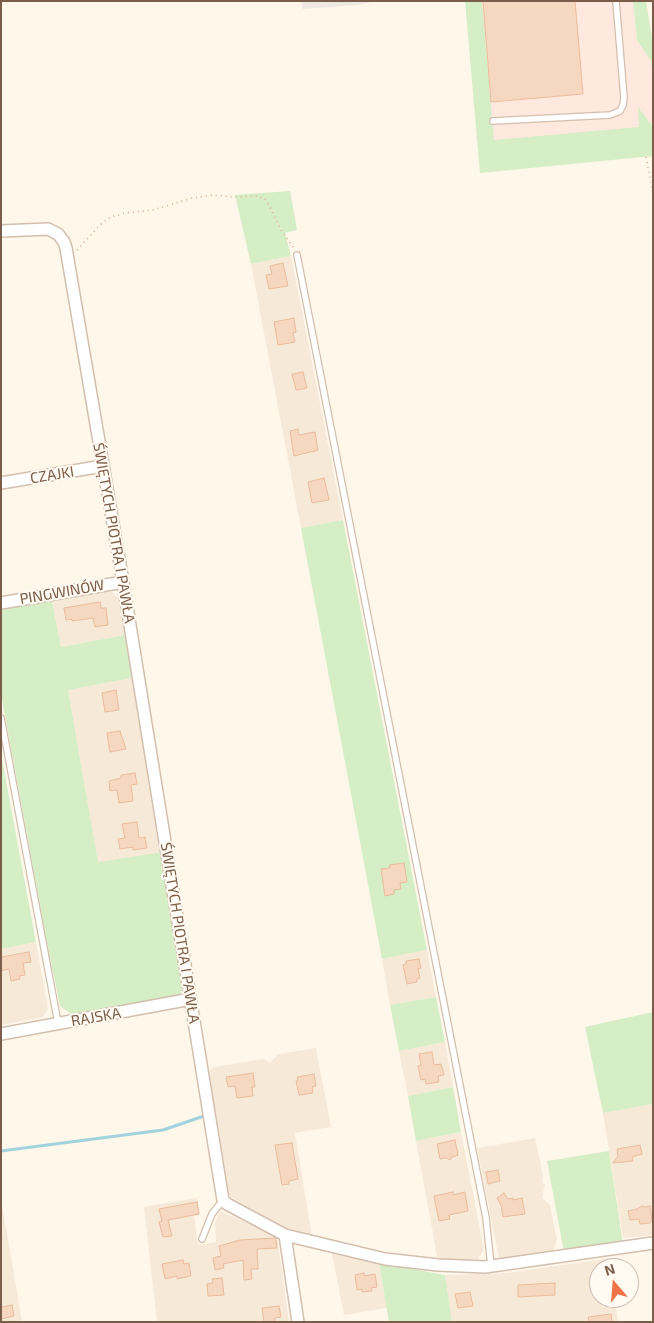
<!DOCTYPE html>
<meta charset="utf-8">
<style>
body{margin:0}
#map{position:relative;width:654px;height:1323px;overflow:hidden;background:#fef7ea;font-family:"Exo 2",sans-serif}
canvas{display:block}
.frame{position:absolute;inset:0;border:2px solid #7c5d4a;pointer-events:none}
.north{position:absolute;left:589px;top:1258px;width:50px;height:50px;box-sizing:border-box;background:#fffaf2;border:1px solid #cbbbaf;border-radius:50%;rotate:342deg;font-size:14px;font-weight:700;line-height:20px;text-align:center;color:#7c5d4a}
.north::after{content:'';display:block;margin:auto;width:18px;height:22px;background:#f07247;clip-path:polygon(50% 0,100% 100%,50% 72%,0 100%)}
</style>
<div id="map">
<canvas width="654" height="1323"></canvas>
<div class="frame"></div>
<div class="north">N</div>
</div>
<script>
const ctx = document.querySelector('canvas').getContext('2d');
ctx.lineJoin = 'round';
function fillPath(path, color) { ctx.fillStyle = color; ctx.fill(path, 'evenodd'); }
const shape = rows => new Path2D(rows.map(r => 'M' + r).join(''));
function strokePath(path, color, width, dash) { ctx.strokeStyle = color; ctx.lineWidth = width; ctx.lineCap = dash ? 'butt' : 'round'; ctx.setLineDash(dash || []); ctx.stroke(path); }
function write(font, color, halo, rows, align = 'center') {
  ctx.font = font + ' "Exo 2",sans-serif'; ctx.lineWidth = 4; ctx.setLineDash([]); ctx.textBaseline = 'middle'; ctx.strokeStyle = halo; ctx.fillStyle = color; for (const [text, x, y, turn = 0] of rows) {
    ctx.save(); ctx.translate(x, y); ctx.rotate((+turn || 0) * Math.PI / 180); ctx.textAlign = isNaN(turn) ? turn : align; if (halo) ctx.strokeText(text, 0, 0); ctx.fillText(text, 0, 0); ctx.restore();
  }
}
fillPath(shape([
 [291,256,343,520,301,528,251,264],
 [110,591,119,597,125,635,61,647,52,601],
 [132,678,163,852,98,863,68,690],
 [36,942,48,1009,43,1017,1,1025,1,949],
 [427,950,436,997,390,1005,382,959],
 [445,1042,453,1087,408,1096,399,1051],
 [316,1048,331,1127,295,1133,312,1237,282,1227,226,1194,206,1074,214,1067,264,1059,270,1063,278,1054],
 [653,1104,653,1235,623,1238,603,1113],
 [461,1132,484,1250,478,1259,438,1261,416,1141],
 [535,1138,543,1175,542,1183,545,1184,542,1198,550,1205,557,1240,553,1251,499,1259,477,1148],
 [197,1198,200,1215,194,1216,198,1245,216,1242,215,1223,220,1211,277,1236,289,1322,157,1322,144,1207],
 [1,1200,12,1262,22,1322,1,1322],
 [332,1254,379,1263,387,1308,344,1315],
 [611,1258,612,1268,599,1268,599,1298,615,1298,618,1322,452,1322,445,1275,507,1273]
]), '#f7e9d8');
fillPath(shape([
 [467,1,646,1,653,45,653,146,481,149]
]), '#ffe8dd');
fillPath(shape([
 [302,1,376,1,358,5,302,9]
]), '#efe9e3');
fillPath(shape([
 [465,1,482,1,494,140,639,127,638,107,653,127,653,156,480,173],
 [633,1,646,1,653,45,653,78,651,61,637,40],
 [290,191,297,230,285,233,291,256,251,264,235,195],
 [343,520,427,950,382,959,301,528],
 [52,601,61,647,125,635,132,678,68,690,98,862,163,852,184,985,180,994,170,997,71,1014,60,1006,47,943,1,694,1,609],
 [1,754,36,942,1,949],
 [436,997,445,1042,399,1051,390,1005],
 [653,1012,653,1104,603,1113,585,1027],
 [453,1087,461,1132,416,1141,408,1096],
 [609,1151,623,1244,566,1250,563,1247,547,1161],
 [379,1263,445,1275,452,1322,389,1322]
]), '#d5eec6');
strokePath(shape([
 [1,1151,163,1130,204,1116]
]), '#a1d2dd', 3);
const building = shape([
 [483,1,575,1,583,94,491,102,483,1],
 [283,263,288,286,269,289,266,275,272,274,270,266,283,263],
 [294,318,296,332,293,333,295,342,278,345,274,322,294,318],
 [303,372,307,388,296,390,292,374,303,372],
 [298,429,299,435,315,432,318,450,294,456,290,431,298,429],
 [324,478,329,500,312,503,308,482,324,478],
 [100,602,101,608,106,608,108,625,95,627,93,618,72,621,72,619,66,620,64,608,100,602],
 [116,690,119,710,105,712,102,693,116,690],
 [120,731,126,749,110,752,107,733,120,731],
 [135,773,137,784,131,785,133,801,119,803,117,790,110,791,109,781,121,778,121,775,135,773],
 [137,822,139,838,145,837,147,848,133,850,133,847,120,849,118,839,125,838,122,824,137,822],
 [404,863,407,882,400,883,401,889,394,890,394,894,385,896,381,869,390,868,389,865,404,863],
 [29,952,31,962,23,963,25,975,19,976,20,979,11,981,9,969,1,971,1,957,29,952],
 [419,959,421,968,418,969,420,978,417,979,417,982,407,984,403,965,406,964,406,961,419,959],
 [432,1052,434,1065,441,1064,444,1075,438,1076,439,1082,426,1084,425,1079,421,1080,418,1066,421,1065,419,1054,432,1052],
 [253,1073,255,1087,252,1087,253,1096,237,1098,235,1086,228,1087,226,1077,253,1073],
 [314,1074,316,1086,312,1087,313,1093,299,1095,296,1081,298,1081,297,1077,314,1074],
 [455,1140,458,1155,452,1157,450,1160,446,1158,440,1159,437,1144,455,1140],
 [292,1143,298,1179,289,1181,289,1184,282,1185,275,1145,292,1143],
 [640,1145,642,1154,632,1157,633,1161,613,1163,618,1156,617,1149,640,1145],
 [498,1170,500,1181,488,1184,486,1172,498,1170],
 [453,1192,453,1195,465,1192,468,1211,449,1215,450,1219,439,1221,434,1196,453,1192],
 [504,1193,508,1199,513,1198,513,1200,522,1198,525,1214,503,1217,501,1205,497,1198,504,1193],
 [197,1202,199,1214,168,1220,172,1236,163,1237,159,1222,162,1221,159,1209,197,1202],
 [642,1206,644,1207,650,1206,652,1220,650,1223,640,1224,639,1219,630,1220,628,1211,637,1209,642,1206],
 [275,1238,276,1239,277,1248,257,1249,258,1269,251,1269,252,1279,244,1280,243,1260,223,1264,224,1268,215,1270,213,1258,221,1256,219,1246,240,1240,275,1238],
 [183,1260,184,1264,189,1263,191,1276,177,1279,177,1276,165,1279,162,1264,183,1260],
 [364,1273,364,1276,375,1274,377,1287,371,1288,372,1291,362,1292,362,1289,357,1290,355,1275,364,1273],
 [222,1278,224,1295,208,1296,207,1284,213,1283,212,1279,222,1278],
 [555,1283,555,1295,518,1297,518,1285,555,1283],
 [470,1292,473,1306,458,1308,455,1294,470,1292],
 [12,1305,14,1316,1,1319,1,1307,12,1305],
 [279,1306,281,1317,275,1318,275,1322,264,1322,262,1308,279,1306],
 [611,1314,612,1322,589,1322,588,1317,611,1314]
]);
fillPath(building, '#f6d7bf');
strokePath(building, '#eabd9e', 1);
const service = shape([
 [493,121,610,115,620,111,623,105,624,98,616,1],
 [297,255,486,1218,491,1266],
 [1,718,58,1023],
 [202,1239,212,1214,223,1200]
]);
const minor = shape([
 [1,231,48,229,58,234,64,242,66,248,123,582,223,1200,227,1204,285,1235,385,1259,438,1265,485,1267,653,1243],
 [1,483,103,466],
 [1,603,123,582],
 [1,1034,191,999],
 [285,1235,298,1322]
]);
strokePath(service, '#d3bfae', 8);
strokePath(minor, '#d3bfae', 14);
strokePath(shape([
 [646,157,653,195],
 [77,250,100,225,111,217,125,213,153,210,192,198,214,195,234,197,257,196,265,199,271,209,281,230,294,248]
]), '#dcbaa1', 2, [1, 4]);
strokePath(service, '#fff', 5.5);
strokePath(minor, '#fff', 11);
write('15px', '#7c5d4a', '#fffaf2', [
 ["CZAJKI",52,475,-9],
 ["ŚWIĘTYCH PIOTRA I PAWŁA",114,533,80],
 ["PINGWINÓW",62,592,-10],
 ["ŚWIĘTYCH PIOTRA I PAWŁA",180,933,81],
 ["RAJSKA",96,1017,-10]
]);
</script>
